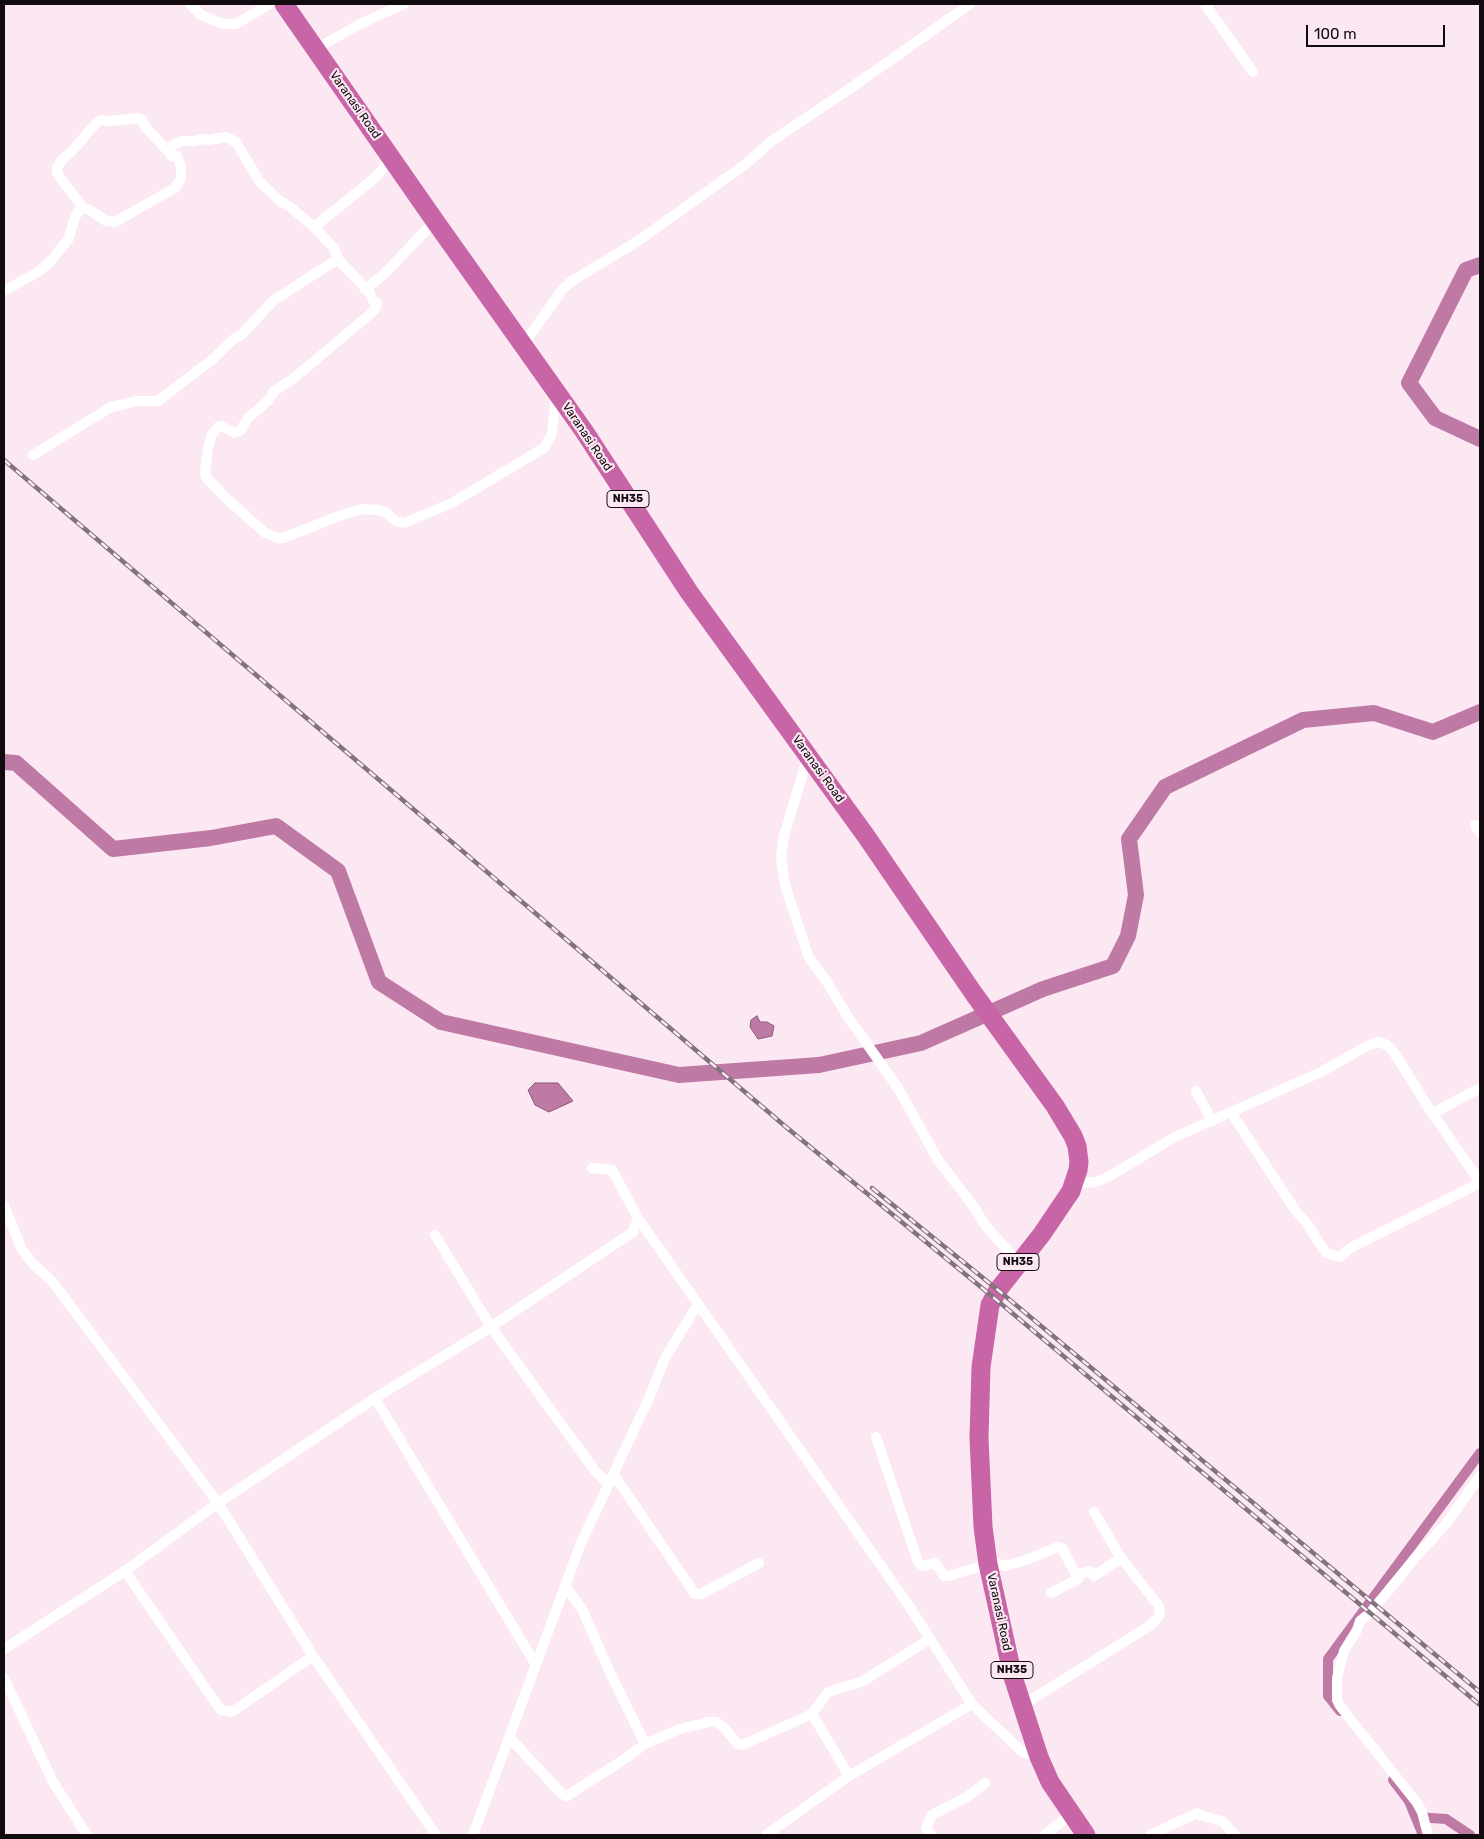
<!DOCTYPE html>
<style>
body{margin:0}
#map{position:relative;width:1484px;height:1839px;overflow:hidden;background:#fce8f3;font-family:Rubik,sans-serif}
canvas{display:block}
.frame{position:absolute;inset:0;border:5px solid #110b0f;pointer-events:none}
.scale{position:absolute;left:1306px;top:25px;width:139px;height:22px;box-sizing:border-box;border:2px solid #110b0f;border-top:0;padding-left:6px;font-size:15px;line-height:18px;white-space:nowrap;color:#110b0f;-webkit-text-stroke:4px #fce8f3;paint-order:stroke}
</style>
<div id="map">
<canvas width="1484" height="1839"></canvas>
<div class="frame"></div>
<div class="scale">100 m</div>
</div>
<script>
const ctx = document.querySelector('canvas').getContext('2d');
ctx.lineJoin = 'round';
function fillPath(path, color) { ctx.fillStyle = color; ctx.fill(path, 'evenodd'); }
const shape = rows => new Path2D(rows.map(r => 'M' + r).join(''));
function strokePath(path, color, width, dash) { ctx.strokeStyle = color; ctx.lineWidth = width; ctx.lineCap = dash ? 'butt' : 'round'; ctx.setLineDash(dash || []); ctx.stroke(path); }
function write(font, color, halo, rows, align = 'center') {
  ctx.font = font + ' Rubik,sans-serif'; ctx.lineWidth = 4.5; ctx.setLineDash([]); ctx.textBaseline = 'middle'; ctx.strokeStyle = halo; ctx.fillStyle = color; for (const [text, x, y, turn = 0] of rows) {
    ctx.save(); ctx.translate(x, y); ctx.rotate((+turn || 0) * Math.PI / 180); ctx.textAlign = isNaN(turn) ? turn : align; if (halo) ctx.strokeText(text, 0, 0); ctx.fillText(text, 0, 0); ctx.restore();
  }
}
const water = shape([
 [757,1016,760,1022,767,1022,774,1026,772,1036,758,1039,750,1027,751,1020,757,1016],
 [535,1083,558,1083,573,1101,549,1112,535,1105,528,1090,535,1083]
]);
fillPath(water, '#be7aa5');
strokePath(water, '#8a5978', 1);
strokePath(shape([
 [1340,1711,1328,1696,1328,1659,1480,1453],
 [1393,1780,1409,1801,1423,1835],
 [1416,1817,1446,1819,1470,1835]
]), '#be7aa5', 10);
strokePath(shape([
 [1480,265,1466,270,1409,383,1435,418,1480,439],
 [4,762,16,763,113,849,211,838,276,826,338,871,379,982,441,1022,679,1075,819,1065,921,1043,1043,989,1113,966,1128,936,1136,895,1129,839,1165,787,1303,720,1374,713,1433,732,1480,712]
]), '#be7aa5', 16);
strokePath(shape([
 [190,4,201,15,220,23,229,24,236,24,270,4],
 [1205,4,1253,72],
 [316,49,360,24,404,4],
 [84,208,60,178,57,172,57,168,62,160,73,150,97,122,101,120,111,121,137,118,142,120,146,128,166,149],
 [314,227,376,177,384,167,387,153],
 [365,290,385,273,435,221],
 [4,291,38,272,50,262,68,240,75,217,80,209,88,209,106,221,115,222,175,188,181,178,181,166,177,156,171,156,169,150,166,149,181,141,195,141,202,139,209,140,226,137,236,142,259,181,280,201,289,206,314,227,334,248,338,259,369,292,374,302,377,303,375,310,294,378,274,391,269,400,248,418,240,431,234,433,222,426,218,427,212,434,208,448,205,471,206,477,226,498,264,532,277,538,283,538,342,515,362,509,379,510,385,512,396,521,404,523,452,503,544,448,552,434,556,394],
 [523,345,562,290,572,281,638,241,746,164,769,143,858,83,970,4],
 [33,455,111,407,138,401,158,401,213,359,236,337,241,335,274,300,338,259],
 [808,756,784,836,781,858,785,885,809,958,827,982,848,1017,898,1088,938,1160,974,1207,985,1225,1018,1262],
 [1475,825,1480,833],
 [1196,1091,1212,1121],
 [1231,1112,1295,1210,1305,1221,1326,1253,1340,1257,1348,1250],
 [1433,1113,1480,1088],
 [592,1168,612,1170,638,1218],
 [1075,1184,1096,1182,1108,1177,1175,1137,1321,1072,1367,1046,1378,1042,1387,1045,1395,1054,1428,1107,1480,1182],
 [4,1205,22,1250,33,1264,52,1281,218,1503,313,1656,436,1835],
 [435,1235,491,1327,595,1471,608,1483],
 [1350,1248,1480,1183],
 [375,1398,536,1665],
 [876,1437,918,1562,923,1566,935,1563,944,1576,948,1576,988,1564],
 [614,1475,695,1594,701,1594,759,1563],
 [988,1560,1005,1566,1026,1560,1058,1547,1062,1548,1078,1579],
 [125,1571,217,1705,221,1710,232,1712,313,1656],
 [565,1586,582,1609,607,1666,645,1744],
 [1051,1593,1078,1579,1080,1574,1090,1571,1094,1576,1121,1558],
 [4,1649,125,1571,218,1503,375,1398,491,1327,633,1232,638,1218,698,1304],
 [4,1678,53,1782,87,1835],
 [1021,1706,1151,1625,1160,1615,1159,1606,1121,1558,1094,1512],
 [812,1714,828,1692,861,1682,930,1639],
 [509,1737,562,1794,567,1796,620,1762,645,1744,680,1729,709,1722,716,1722,723,1727,738,1744,742,1745,812,1714,849,1776],
 [473,1835,581,1543,649,1398,665,1358,698,1304,907,1603,972,1704,1019,1749,1025,1753,1039,1757],
 [766,1835,849,1776,972,1704],
 [931,1835,926,1828,932,1815,967,1797,985,1783],
 [1044,1835,1071,1815],
 [1150,1835,1197,1813,1202,1816,1222,1821,1235,1835],
 [1428,1835,1422,1812,1417,1803,1340,1706,1337,1700,1337,1678,1344,1651,1357,1630,1360,1621,1370,1613,1415,1558,1446,1524,1480,1476]
]), '#fff', 10);
strokePath(shape([
 [284,4,435,221,584,431,689,592,866,836,974,994,1055,1106,1073,1136,1077,1146,1079,1162,1078,1170,1071,1191,1042,1234,998,1290,990,1305,981,1367,979,1438,983,1527,988,1564,1013,1677,1039,1757,1050,1782,1086,1835]
]), '#c765a7', 19);
const rail = shape([
 [4,460,786,1127,993,1297,1480,1705],
 [872,1188,998,1290,1480,1692]
]);
strokePath(rail, '#81747c', 4.5);
strokePath(rail, '#fce8f3', 2.5, [8]);
for (const [x, y, w] of [
 [628,499,42],
 [1018,1262,42],
 [1012,1670,42]
]) { const box = new Path2D(); box.roundRect(x - w / 2, y - 8.5, w, 17, 4); ctx.fillStyle = '#fce8f3'; ctx.fill(box); strokePath(box, '#110b0f', 1); }
write('bold 11px', '#110b0f', null, [
 ["NH35",628,499],
 ["NH35",1018,1262],
 ["NH35",1012,1670]
]);
write('12px', '#110b0f', '#fce8f3', [
 ["Varanasi Road",355,105,55],
 ["Varanasi Road",587,437,56],
 ["Varanasi Road",818,769,54],
 ["Varanasi Road",999,1612,78]
]);
</script>
